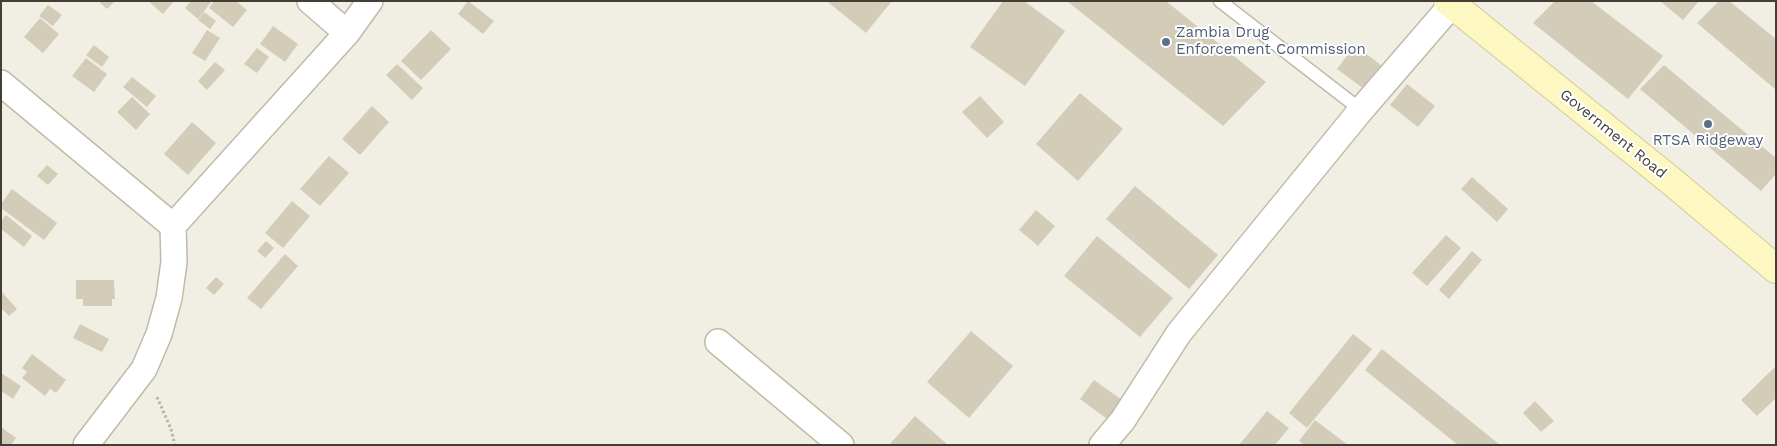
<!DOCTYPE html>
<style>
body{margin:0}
#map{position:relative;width:1777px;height:446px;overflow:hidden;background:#f1efe4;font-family:"Work Sans",sans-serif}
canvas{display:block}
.frame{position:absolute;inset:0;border:2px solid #433f34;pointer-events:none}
</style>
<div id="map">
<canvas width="1777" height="446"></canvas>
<div class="frame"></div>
</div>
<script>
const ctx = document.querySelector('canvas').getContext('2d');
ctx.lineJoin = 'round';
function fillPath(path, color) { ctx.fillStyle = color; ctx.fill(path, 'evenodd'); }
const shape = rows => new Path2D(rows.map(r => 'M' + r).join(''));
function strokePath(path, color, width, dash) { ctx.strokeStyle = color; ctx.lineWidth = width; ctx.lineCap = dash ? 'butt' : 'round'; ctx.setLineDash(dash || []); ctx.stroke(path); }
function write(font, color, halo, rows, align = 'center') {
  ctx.font = font + ' "Work Sans",sans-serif'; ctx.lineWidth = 4; ctx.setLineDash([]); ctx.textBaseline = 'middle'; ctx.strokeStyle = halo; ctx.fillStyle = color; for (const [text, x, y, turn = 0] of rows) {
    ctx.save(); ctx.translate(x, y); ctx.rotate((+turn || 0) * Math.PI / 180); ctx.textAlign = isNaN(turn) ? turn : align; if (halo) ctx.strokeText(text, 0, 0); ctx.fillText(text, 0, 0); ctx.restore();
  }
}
fillPath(shape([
 [101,1,115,1,107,9,100,3],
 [148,1,174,1,163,14],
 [191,1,212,1,198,19,185,8],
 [214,1,236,1,247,10,233,27,209,8],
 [468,1,494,21,483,34,458,14],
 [830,1,892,1,866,33,829,3],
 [1003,1,1024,1,1065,31,1025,86,970,47],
 [1067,1,1166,1,1266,82,1223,126],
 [1555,1,1591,1,1663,56,1628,99,1533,23],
 [1660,1,1699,1,1683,20],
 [1719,1,1729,1,1776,39,1776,90,1697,23],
 [48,5,62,15,53,26,39,16],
 [204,12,216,21,210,29,198,20],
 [40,18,59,34,43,53,24,37],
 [273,26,298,44,285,62,260,44],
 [207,30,220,38,205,61,192,53],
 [431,30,451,49,421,80,401,61],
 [94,45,109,57,102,67,86,55],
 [1355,45,1382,66,1364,89,1337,69],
 [257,48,269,57,257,73,244,64],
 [86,58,107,74,94,92,72,76],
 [215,62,225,70,207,90,198,81],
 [397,64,423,88,412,100,386,75],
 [1664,65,1776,158,1776,174,1761,191,1640,89],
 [132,77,156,96,147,107,123,87],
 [1407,84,1435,106,1418,127,1390,105],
 [1080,93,1123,129,1078,181,1036,144],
 [980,96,1004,122,987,138,962,112],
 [132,97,150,114,136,130,117,112],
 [372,106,389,122,360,155,342,139],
 [192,122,216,143,188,175,164,154],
 [329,156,349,173,320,206,300,189],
 [47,165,58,174,48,185,37,176],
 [1472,177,1508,209,1497,222,1461,189],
 [1135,186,1218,255,1189,289,1106,219],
 [12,189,57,223,44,240,1,208,1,204],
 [292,201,310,216,283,248,265,233],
 [1036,210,1055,226,1038,246,1019,230],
 [6,215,32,236,24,247,1,229,1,221],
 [1446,235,1461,248,1427,286,1412,273],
 [1097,236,1173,298,1140,337,1064,276],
 [266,241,274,248,265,258,257,251],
 [1472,251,1482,260,1449,299,1439,290],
 [285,254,298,266,261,309,247,298],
 [216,277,224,284,214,295,206,288],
 [76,280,114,280,115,299,112,299,112,306,83,306,83,299,76,299],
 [1,291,17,309,9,316,1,308],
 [80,324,109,339,102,352,73,338],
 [971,331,1013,366,969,418,927,382],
 [1353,334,1372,349,1307,428,1289,413],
 [1382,349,1500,445,1458,445,1365,370],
 [32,354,66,380,56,393,50,389,45,396,22,378,27,372,22,368],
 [1776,366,1776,398,1757,416,1741,400],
 [1,373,21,386,13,399,1,391],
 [1094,380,1122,400,1107,419,1080,399],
 [1535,401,1554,421,1541,432,1523,413],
 [1267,411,1289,428,1275,445,1239,445],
 [915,416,948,445,889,445],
 [1315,420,1348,445,1304,445,1299,441],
 [1,427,16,438,11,445,1,445]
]), '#d3ccb9');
const service = shape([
 [1220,1,1361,110]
]);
const minor = shape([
 [310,1,347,33],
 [1,83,173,226,174,262,169,298,159,334,144,369,86,445],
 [173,226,347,33,370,1],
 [718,342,841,445],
 [1102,445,1123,420,1179,333,1361,110,1455,1]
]);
const secondary = shape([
 [1448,1,1670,180,1776,269]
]);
strokePath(service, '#bfbba9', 15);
strokePath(minor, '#bfbba9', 28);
strokePath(secondary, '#d1ca94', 30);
strokePath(shape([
 [157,397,171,429,175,445]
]), '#beb698', 3, [2.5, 2.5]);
strokePath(service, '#fff', 12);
strokePath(minor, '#fff', 25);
strokePath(secondary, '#fdf8c2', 28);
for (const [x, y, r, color] of [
 [1166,42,5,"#5c6f8a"],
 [1708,124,5,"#5c6f8a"]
]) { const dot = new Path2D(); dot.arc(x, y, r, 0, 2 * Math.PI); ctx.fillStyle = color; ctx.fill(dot); strokePath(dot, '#fff', 2); }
write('15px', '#4e5e75', '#fff', [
 ["Zambia Drug",1176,33],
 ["Enforcement Commission",1176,50],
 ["RTSA Ridgeway",1708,141,"center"]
], 'left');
write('15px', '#433f34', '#fff', [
 ["Government Road",1613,134,39]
]);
</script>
